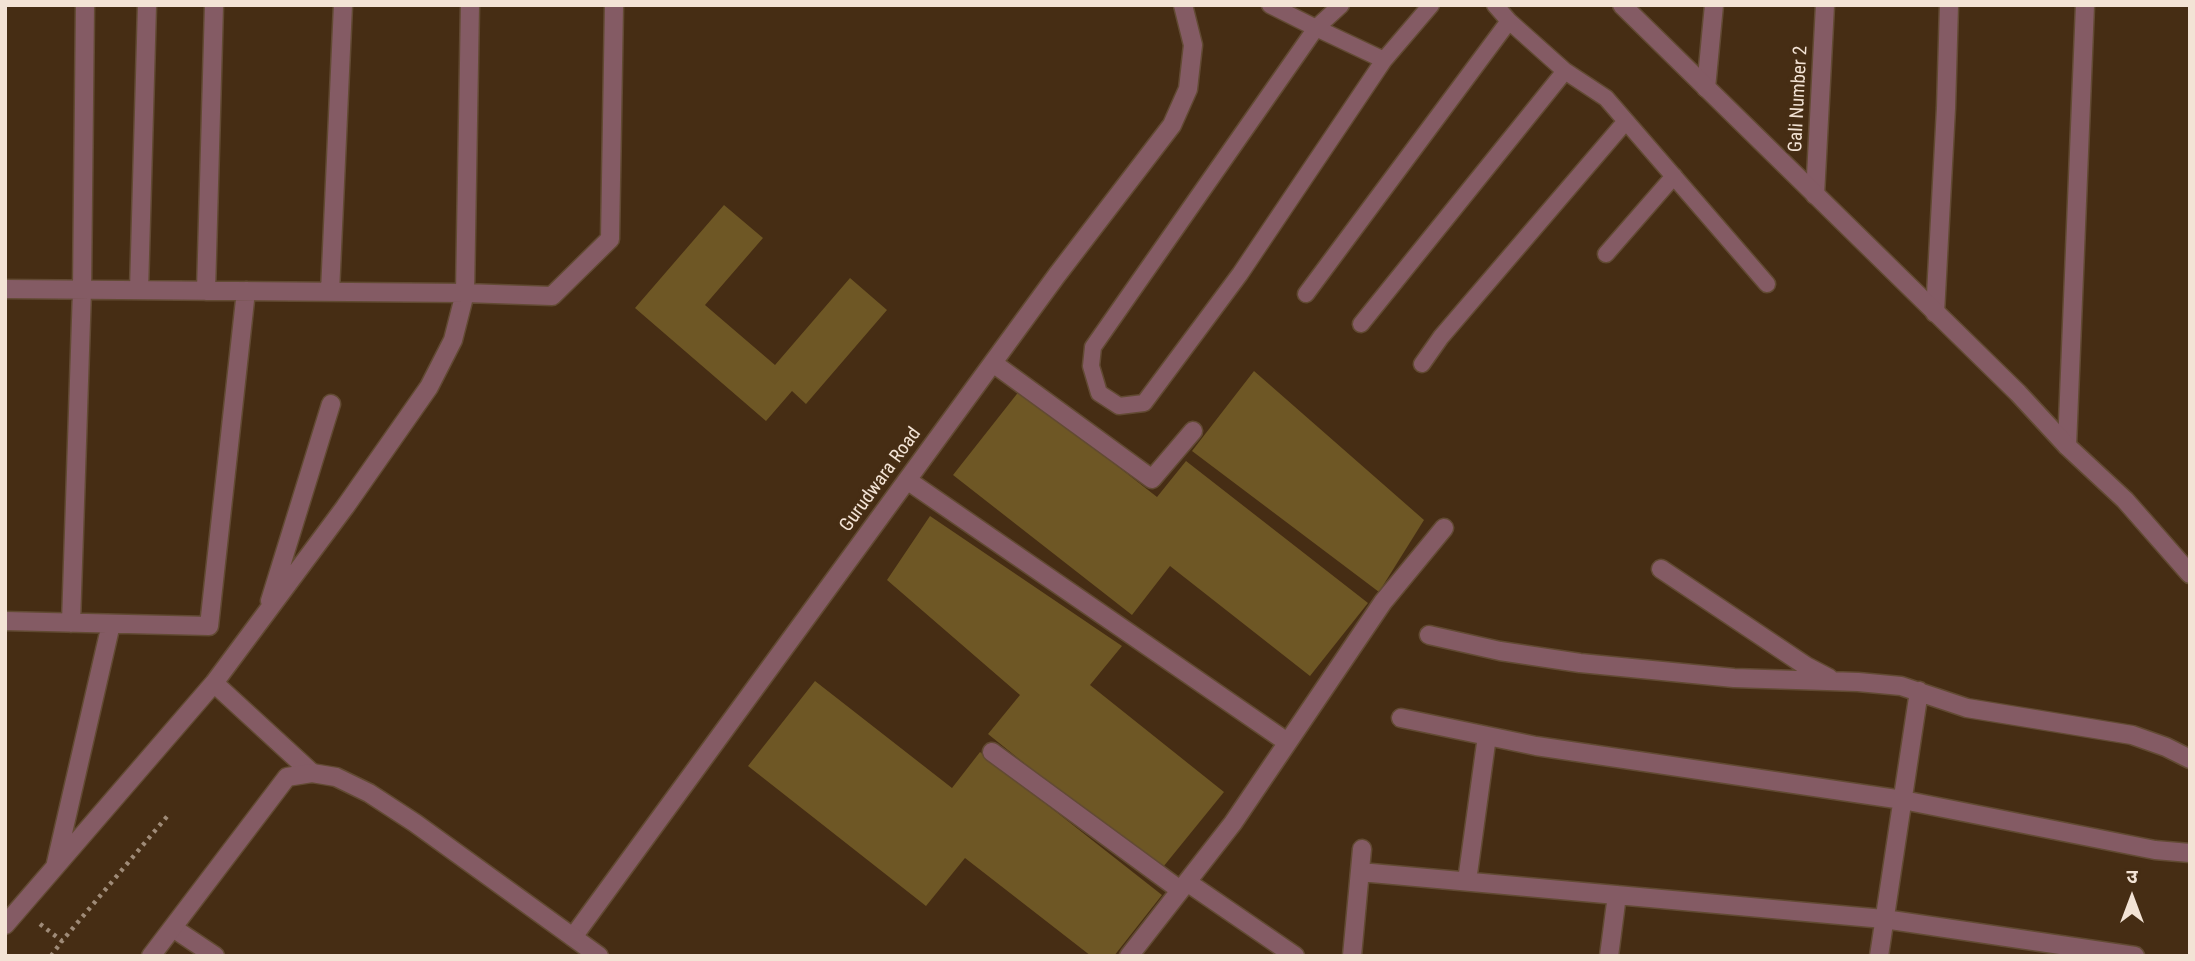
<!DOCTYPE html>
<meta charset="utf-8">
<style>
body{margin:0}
#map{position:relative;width:2195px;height:961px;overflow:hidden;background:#462d14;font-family:"Roboto Condensed","Noto Sans Devanagari",sans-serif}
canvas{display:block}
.frame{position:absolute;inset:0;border:7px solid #f3e3d5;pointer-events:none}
.north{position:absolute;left:2097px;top:863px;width:70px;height:70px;-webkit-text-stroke:5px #462d14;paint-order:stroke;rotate:0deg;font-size:19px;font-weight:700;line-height:28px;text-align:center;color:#f3e3d5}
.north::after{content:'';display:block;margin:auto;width:24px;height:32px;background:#f3e3d5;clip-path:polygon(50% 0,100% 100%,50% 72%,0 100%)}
</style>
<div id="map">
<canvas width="2195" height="961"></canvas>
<div class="frame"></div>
<div class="north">उ</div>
</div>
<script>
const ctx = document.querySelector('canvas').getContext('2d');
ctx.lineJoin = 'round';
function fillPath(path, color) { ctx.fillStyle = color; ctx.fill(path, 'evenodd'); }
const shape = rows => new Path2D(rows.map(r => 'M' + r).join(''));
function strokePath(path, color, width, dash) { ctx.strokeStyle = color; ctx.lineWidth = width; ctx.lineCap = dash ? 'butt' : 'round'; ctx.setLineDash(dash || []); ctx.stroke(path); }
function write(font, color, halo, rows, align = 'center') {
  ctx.font = font + ' "Roboto Condensed",sans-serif'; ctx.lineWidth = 7; ctx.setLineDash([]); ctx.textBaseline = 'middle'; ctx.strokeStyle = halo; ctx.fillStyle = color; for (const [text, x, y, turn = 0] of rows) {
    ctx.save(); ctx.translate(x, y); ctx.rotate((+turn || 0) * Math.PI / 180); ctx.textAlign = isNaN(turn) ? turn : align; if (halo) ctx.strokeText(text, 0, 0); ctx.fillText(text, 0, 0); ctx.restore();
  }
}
fillPath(shape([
 [724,205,763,238,705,305,775,365,850,278,887,310,806,404,792,391,766,421,635,308],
 [1254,371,1424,520,1379,592,1192,451],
 [1020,390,1157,497,1186,461,1368,603,1310,676,1170,566,1132,615,953,475],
 [930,516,1122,646,1090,685,1224,792,1159,872,988,734,1020,695,887,580],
 [815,681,952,788,980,752,1162,895,1114,956,1091,956,965,858,926,906,748,766]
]), '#6e5725');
const service = shape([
 [1270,5,1316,28,1384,60,1240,274,1144,403,1119,406,1099,393,1091,366,1093,347,1316,28,1341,5],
 [1495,5,1509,21,1565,71,1606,98,1767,284],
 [1384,60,1431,5],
 [1606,254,1674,176],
 [1306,294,1509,21],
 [1361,324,1565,71],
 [1422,364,1441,337,1626,121]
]);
const minor = shape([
 [1706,88,1714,5],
 [1815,195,1825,5],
 [5,289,465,293,552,296,610,239,614,5],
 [139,290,147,5],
 [206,291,214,5],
 [330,292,343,5],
 [1935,313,1946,108,1949,5],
 [993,363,1152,479,1193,431],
 [2067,446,2085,5],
 [907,480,1287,742],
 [1661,569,1806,666,1829,678],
 [270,601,331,404],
 [5,621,209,626,246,291],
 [71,623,82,290,85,5],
 [1429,635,1500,651,1580,663,1734,678,1858,682,1901,686,1967,708,2132,735,2166,747,2190,759],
 [214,683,312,773],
 [1401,718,1536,746,1903,800,2155,850,2190,853],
 [992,752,1180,890],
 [56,863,111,624],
 [1360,872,1884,919,2135,956],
 [1467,881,1487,736],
 [1187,882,1295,956],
 [5,925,214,683,345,507,429,387,453,340,465,293,470,5],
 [173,928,215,956],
 [573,937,1057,275,1172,125,1188,89,1193,45,1183,5],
 [1129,956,1233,823,1383,602,1444,528],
 [1352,956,1362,849],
 [1609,956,1617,895],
 [1879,956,1919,691]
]);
const tertiary = shape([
 [1622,5,2018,393,2067,446,2125,500,2190,574],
 [151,956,287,777,312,773,336,777,369,793,415,823,599,956]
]);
strokePath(service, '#624a33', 19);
strokePath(minor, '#624a33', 21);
strokePath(tertiary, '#624a33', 21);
strokePath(shape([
 [40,924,62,941,170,813],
 [51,956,62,941]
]), '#9f8b78', 4.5, [3.5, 5]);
strokePath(service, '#845b64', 16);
strokePath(minor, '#845b64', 18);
strokePath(tertiary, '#845b64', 18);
write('19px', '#f3e3d5', '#462d14', [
 ["Gali Number 2",1799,99,-87],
 ["Gurudwara Road",881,480,-54]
]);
</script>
